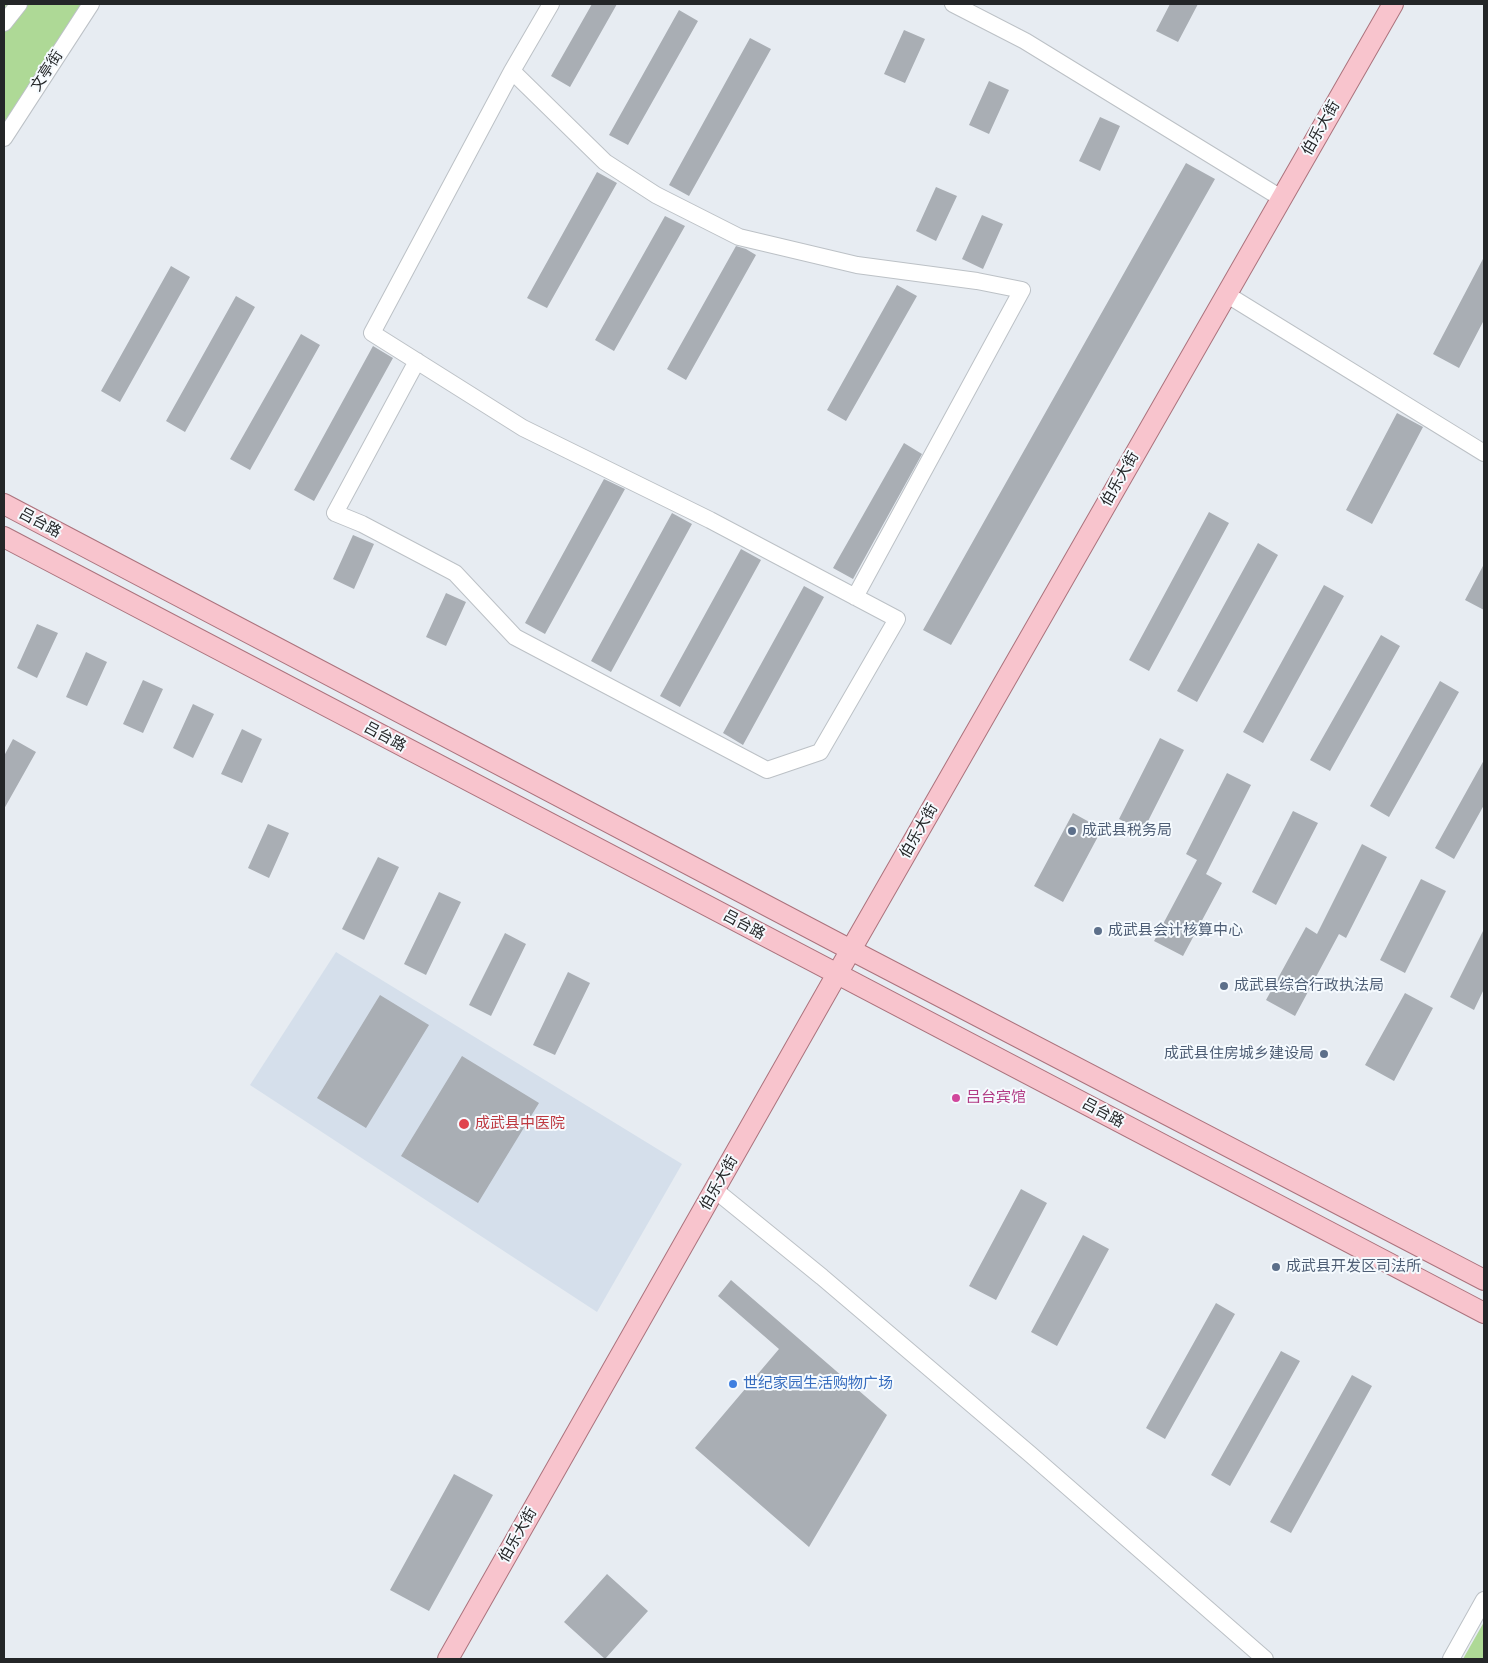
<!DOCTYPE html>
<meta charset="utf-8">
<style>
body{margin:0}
#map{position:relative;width:1488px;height:1663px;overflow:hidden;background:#e7ecf2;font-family:Montserrat,sans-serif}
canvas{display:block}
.frame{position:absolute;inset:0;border:5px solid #242628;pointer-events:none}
</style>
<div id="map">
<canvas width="1488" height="1663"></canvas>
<div class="frame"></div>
</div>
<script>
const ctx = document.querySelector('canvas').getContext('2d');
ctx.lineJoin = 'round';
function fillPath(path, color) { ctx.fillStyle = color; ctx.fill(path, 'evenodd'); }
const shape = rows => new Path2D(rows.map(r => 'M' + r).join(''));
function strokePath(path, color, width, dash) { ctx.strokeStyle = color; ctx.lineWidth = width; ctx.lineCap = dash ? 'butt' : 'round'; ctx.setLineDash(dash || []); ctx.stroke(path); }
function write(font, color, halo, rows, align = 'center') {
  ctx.font = font + ' Montserrat,"Noto Sans SC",sans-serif'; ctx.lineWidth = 4; ctx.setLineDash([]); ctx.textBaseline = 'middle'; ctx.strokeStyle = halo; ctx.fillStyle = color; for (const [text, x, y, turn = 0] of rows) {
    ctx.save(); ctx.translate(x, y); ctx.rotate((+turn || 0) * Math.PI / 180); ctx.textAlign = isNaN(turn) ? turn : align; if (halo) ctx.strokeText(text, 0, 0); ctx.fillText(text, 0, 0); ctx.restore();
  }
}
fillPath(shape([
 [336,952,682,1164,597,1312,250,1085]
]), '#d5dfeb');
fillPath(shape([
 [4,4,91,4,4,138],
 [1484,1622,1484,1659,1463,1659]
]), '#aed996');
fillPath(shape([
 [592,4,617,4,570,87,551,76],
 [1170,4,1198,4,1178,42,1156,31],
 [679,10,698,21,628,145,609,135],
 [904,30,925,39,905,83,884,74],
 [750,38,771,49,689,196,669,185],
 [989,81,1009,90,989,134,969,125],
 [1100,117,1120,126,1100,171,1079,161],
 [1186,163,1215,179,951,645,923,630],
 [597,172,617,183,547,308,527,298],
 [936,187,957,196,936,241,916,231],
 [982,215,1003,224,983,269,962,259],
 [665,216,685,226,614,351,595,340],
 [736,246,746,249,756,255,686,380,667,369],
 [1484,257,1484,320,1459,368,1433,354],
 [171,266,190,277,120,402,101,391],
 [897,285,917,296,846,421,827,410],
 [236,296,255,307,185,432,166,421],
 [301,334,320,345,250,470,230,459],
 [373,346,393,358,314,501,294,490],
 [1397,413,1423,427,1372,524,1346,510],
 [904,443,922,454,853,579,833,568],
 [604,479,625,489,545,634,525,623],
 [1209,512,1229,523,1149,671,1129,660],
 [672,513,692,524,611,672,591,661],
 [353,535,374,544,354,589,333,579],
 [1258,543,1278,555,1197,702,1177,691],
 [741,549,761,560,680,707,660,696],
 [1484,564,1484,610,1465,600],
 [1324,585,1344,596,1263,743,1243,732],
 [804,586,824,597,743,745,723,733],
 [446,593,466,602,446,646,426,637],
 [37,624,58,633,37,678,17,668],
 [1381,635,1400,646,1330,771,1310,760],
 [86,652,107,662,87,706,66,697],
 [143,680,163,689,143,733,123,724],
 [1440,681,1459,692,1389,817,1370,806],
 [193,704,214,714,193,758,173,748],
 [242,729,262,739,242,783,221,774],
 [1160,738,1184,750,1143,831,1119,819],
 [13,739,36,752,4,809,4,756],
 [1484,760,1484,805,1454,859,1435,848],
 [1227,773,1251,785,1206,874,1222,883,1183,956,1154,941,1197,860,1186,854],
 [1293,811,1318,823,1276,905,1252,892],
 [1073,813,1102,829,1063,902,1034,886],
 [268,824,289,833,269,878,248,868],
 [1362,844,1387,857,1346,938,1339,934,1295,1016,1266,1000,1306,927,1317,934],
 [378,857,399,867,364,940,342,929],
 [1421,879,1446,891,1405,973,1380,960],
 [439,892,461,902,426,975,404,964],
 [1484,929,1484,989,1474,1010,1450,997],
 [505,933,526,944,491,1016,469,1005],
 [568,972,590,983,555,1055,533,1045],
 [1405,993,1433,1008,1394,1081,1365,1065],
 [380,995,429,1025,366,1128,317,1098],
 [462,1056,539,1103,478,1203,401,1156],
 [1021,1189,1047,1203,996,1300,969,1286],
 [1083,1235,1109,1249,1057,1346,1031,1332],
 [731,1280,887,1415,809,1547,695,1448,779,1349,718,1296],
 [1216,1303,1235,1314,1165,1439,1146,1428],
 [1281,1351,1300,1361,1230,1486,1211,1475],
 [1352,1375,1372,1386,1291,1533,1270,1522],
 [454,1474,493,1495,429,1611,390,1590],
 [607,1574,648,1611,605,1659,564,1622]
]), '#a9aeb4');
const minor = shape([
 [551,4,512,71,605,162,656,195,739,237,857,265,977,281,1022,290,855,597],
 [953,4,1025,41,1281,198],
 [4,23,19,4],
 [4,138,91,4],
 [1226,294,1484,453],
 [417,361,335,513,362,524,455,573,515,637,767,770,820,752,897,619,710,520,523,428,372,333,512,71],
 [715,1190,822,1277,1030,1454,1265,1659],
 [1451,1659,1484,1600]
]);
const major = shape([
 [4,504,851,950,1484,1280],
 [4,537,1484,1313],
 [448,1659,837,974,1393,4]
]);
strokePath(minor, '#bcc1c6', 18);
strokePath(major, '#ab737d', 22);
strokePath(minor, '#fff', 16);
strokePath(major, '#f8c4cd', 20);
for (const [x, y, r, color] of [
 [1072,831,5,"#5c6f8a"],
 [1098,931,5,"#5c6f8a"],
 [1224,986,5,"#5c6f8a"],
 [1324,1054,5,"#5c6f8a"],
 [956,1098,5,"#d1479c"],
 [464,1124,6,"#e0444e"],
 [1276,1267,5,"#5c6f8a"],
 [733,1384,5,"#3f7fe0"]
]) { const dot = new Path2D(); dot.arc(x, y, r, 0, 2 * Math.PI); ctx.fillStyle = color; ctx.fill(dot); strokePath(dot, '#f5fafe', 2); }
write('15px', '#242628', '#f5fafe', [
 ["文亭街",47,71,-57],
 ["伯乐大街",1321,128,-60],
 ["伯乐大街",1120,479,-60],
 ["吕台路",40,523,28],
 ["吕台路",385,737,28],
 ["伯乐大街",919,831,-60],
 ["吕台路",744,925,28],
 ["吕台路",1103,1113,28],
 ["伯乐大街",719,1183,-60],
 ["伯乐大街",518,1535,-60]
]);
write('15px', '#4e5e75', '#f5fafe', [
 ["成武县税务局",1082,831],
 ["成武县会计核算中心",1108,931],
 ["成武县综合行政执法局",1234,986],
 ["成武县住房城乡建设局",1314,1054,"right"],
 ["成武县开发区司法所",1286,1267]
], 'left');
write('15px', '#b23c85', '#f5fafe', [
 ["吕台宾馆",966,1098]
], 'left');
write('15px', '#be3a42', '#f5fafe', [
 ["成武县中医院",475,1124]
], 'left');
write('15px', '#366cbe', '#f5fafe', [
 ["世纪家园生活购物广场",743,1384]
], 'left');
</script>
